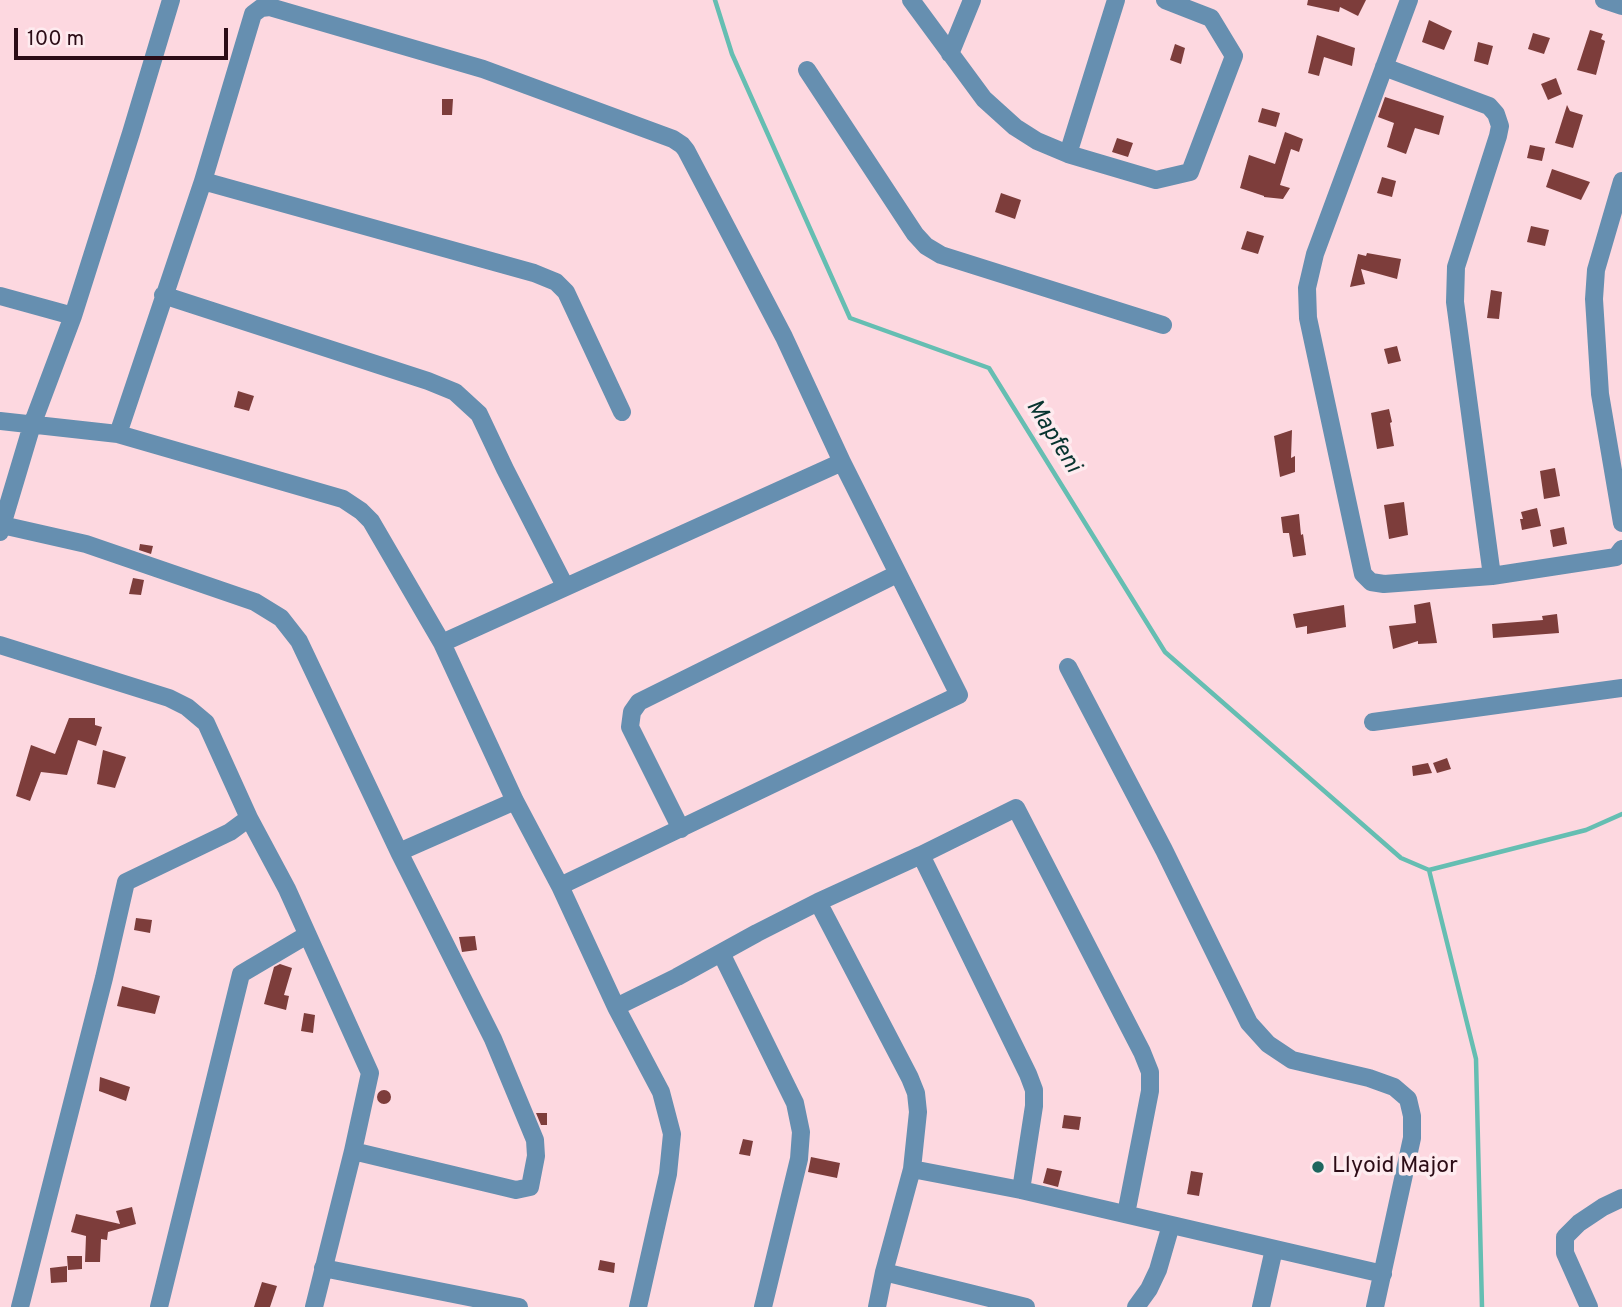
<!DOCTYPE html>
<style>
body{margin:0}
#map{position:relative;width:1622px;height:1307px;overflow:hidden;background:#fdd8e0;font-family:Overpass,sans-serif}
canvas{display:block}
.scale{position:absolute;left:14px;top:28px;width:214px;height:32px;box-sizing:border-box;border:4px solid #2c0c16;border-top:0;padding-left:9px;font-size:21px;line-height:24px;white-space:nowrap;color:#2c0c16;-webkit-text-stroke:5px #feebef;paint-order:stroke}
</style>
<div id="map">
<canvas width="1622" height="1307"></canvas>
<div class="scale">100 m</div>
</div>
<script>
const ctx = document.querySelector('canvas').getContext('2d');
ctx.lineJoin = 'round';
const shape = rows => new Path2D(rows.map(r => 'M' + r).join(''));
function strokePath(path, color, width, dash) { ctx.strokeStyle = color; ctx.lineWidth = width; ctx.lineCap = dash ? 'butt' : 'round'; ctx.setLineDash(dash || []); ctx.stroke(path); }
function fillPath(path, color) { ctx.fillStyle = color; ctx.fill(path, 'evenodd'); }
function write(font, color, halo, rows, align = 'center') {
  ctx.font = font + ' Overpass,sans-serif'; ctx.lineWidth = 7; ctx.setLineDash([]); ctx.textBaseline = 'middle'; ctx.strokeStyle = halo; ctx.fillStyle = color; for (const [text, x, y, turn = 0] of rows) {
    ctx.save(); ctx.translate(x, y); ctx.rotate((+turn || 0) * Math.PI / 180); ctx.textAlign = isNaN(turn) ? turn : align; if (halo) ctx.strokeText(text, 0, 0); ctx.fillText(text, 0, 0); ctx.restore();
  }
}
strokePath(shape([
 [715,0,732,54,850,318,989,368,1165,652,1401,858,1429,870],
 [1429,870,1476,1059,1482,1307],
 [1429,870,1586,830,1622,814]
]), '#65beb2', 4.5);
fillPath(shape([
 [1308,0,1366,0,1358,16,1340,7,1339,12,1307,5],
 [1429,20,1452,31,1444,50,1422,42],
 [1590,30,1603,34,1601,39,1605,41,1596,75,1577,70],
 [1533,33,1550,38,1544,54,1528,49],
 [1317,35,1355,48,1352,66,1324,57,1319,76,1308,73],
 [1478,42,1493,46,1488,65,1474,61],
 [1175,44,1185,48,1181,64,1170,60],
 [1556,78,1562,94,1548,100,1541,84],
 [1385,97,1444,116,1439,135,1415,128,1406,154,1387,147,1394,123,1378,117],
 [442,99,453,99,452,115,442,115],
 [1567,105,1570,111,1583,115,1573,148,1555,143],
 [1262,108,1280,113,1276,127,1258,122],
 [1285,132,1303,139,1299,152,1291,149,1280,185,1290,188,1283,199,1264,197,1264,196,1240,188,1249,155,1275,164],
 [1117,138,1133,143,1128,157,1112,152],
 [1530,145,1545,148,1542,161,1527,158],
 [1552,169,1590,182,1581,200,1546,187],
 [1382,177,1396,181,1392,197,1377,193],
 [1001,193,1021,200,1015,219,995,212],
 [1531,226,1549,230,1545,246,1527,242],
 [1247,231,1264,236,1258,254,1241,249],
 [1367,253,1401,259,1397,279,1361,269,1365,284,1350,287,1358,254,1366,256],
 [1491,290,1502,292,1499,319,1487,318],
 [1397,346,1401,361,1388,364,1384,349],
 [238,391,254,396,249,411,234,407],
 [1389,409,1392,422,1390,423,1394,446,1377,449,1371,413],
 [1292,430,1291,458,1295,456,1295,472,1280,477,1274,436],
 [1555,468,1560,496,1544,499,1540,471],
 [1404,502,1408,535,1389,539,1384,505],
 [1537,508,1541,526,1522,530,1520,519,1523,519,1521,512],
 [1299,514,1301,535,1303,534,1306,555,1293,557,1289,533,1283,533,1281,517],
 [1564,527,1567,544,1553,547,1550,530],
 [140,544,153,546,151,554,139,550],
 [133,578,144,580,141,595,129,594],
 [1430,602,1437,643,1418,644,1418,641,1393,649,1389,626,1416,623,1414,605],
 [1344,605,1346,627,1307,634,1307,626,1296,628,1293,614],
 [1557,614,1559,633,1493,638,1492,624,1543,620,1542,616],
 [69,718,95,718,95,725,102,727,96,746,78,740,67,775,41,772,30,801,16,796,31,745,55,754],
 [103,750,126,757,115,788,97,784],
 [1447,758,1451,769,1437,773,1433,763],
 [1428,763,1432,773,1413,776,1412,766],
 [136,918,152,920,150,933,134,930],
 [475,936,477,950,462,952,459,937],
 [280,964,292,968,284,995,289,996,286,1010,264,1004,274,967],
 [122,986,160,996,155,1014,117,1006],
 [304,1013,315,1015,313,1033,301,1031],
 [100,1077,130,1087,126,1101,99,1091],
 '377 1097a7 7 0 1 1 14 0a7 7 0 1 1-14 0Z',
 [536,1113,547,1113,547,1125,541,1125],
 [1064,1115,1081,1117,1079,1130,1062,1128],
 [743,1139,753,1141,750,1156,739,1154],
 [811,1157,840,1163,837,1178,808,1172],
 [1047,1168,1062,1171,1058,1187,1043,1183],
 [1191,1171,1203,1173,1199,1196,1187,1194],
 [132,1207,136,1224,108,1232,107,1240,101,1239,100,1262,85,1262,86,1236,71,1232,76,1214,120,1224,116,1211],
 [67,1256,82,1256,82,1269,68,1270],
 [600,1260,615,1263,614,1273,598,1270],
 [67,1266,67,1282,51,1283,50,1268],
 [262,1282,277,1286,270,1307,254,1307]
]), '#7d3d3b');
strokePath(shape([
 [911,0,984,99,1015,127,1037,141,1068,154,1156,180,1190,172,1234,56,1211,18,1165,0],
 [1409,0,1315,254,1307,288,1308,318,1363,574,1371,582,1384,584,1492,576],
 [1604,0,1622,6],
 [950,54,972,0],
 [1384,67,1489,106,1496,114,1500,126,1498,136,1456,267,1455,302,1492,576,1616,557,1622,549],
 [807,70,915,234,926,246,941,255,1163,325],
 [1068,154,1116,0],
 [203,181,534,273,556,282,566,292,622,412],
 [1622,181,1596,270,1594,299,1600,394,1622,523],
 [163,295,428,381,455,392,479,414,505,469,565,586],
 [0,296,73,316],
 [0,421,118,434,343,499,361,511,371,521,442,643,515,801,560,886,616,1007,661,1092,672,1134,668,1174,638,1307],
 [118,434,203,181,253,14,261,8,270,7,483,69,673,139,682,145,686,150,784,337,842,462,959,695,560,886],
 [2,525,86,544,255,602,281,618,299,641,399,852,493,1039,535,1140,536,1156,530,1187,516,1190,353,1151],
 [0,532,32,425,73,316,131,133,171,0],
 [442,643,842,462],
 [0,645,169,698,187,707,206,723,249,818,287,889,370,1073,353,1151,314,1307],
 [1068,667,1164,850,1249,1023,1268,1044,1292,1060,1369,1078,1394,1087,1408,1099,1412,1116,1412,1138,1375,1307],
 [1373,722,1622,688],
 [681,829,630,727,632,712,639,702,897,574],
 [399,852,515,801],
 [921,855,1028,1074,1034,1090,1034,1106,1021,1190],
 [818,902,910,1078,916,1093,918,1112,912,1169,884,1272,877,1307],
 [721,953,795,1103,801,1132,799,1159,763,1307],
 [616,1007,677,977,757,933,818,902,921,855,1016,808,1142,1052,1150,1072,1150,1091,1126,1214],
 [912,1169,1021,1190,1383,1274],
 [323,1268,519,1307],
 [884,1272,1026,1307],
 [20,1307,104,978,126,882,230,832,249,818],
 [159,1307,241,974,307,935],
 [1136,1307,1149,1289,1158,1270,1171,1225],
 [1261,1307,1274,1249],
 [1589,1307,1565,1253,1565,1237,1579,1223,1603,1207,1622,1198]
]), '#668fb0', 18);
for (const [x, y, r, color] of [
 [1318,1167,7,"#1d665e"]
]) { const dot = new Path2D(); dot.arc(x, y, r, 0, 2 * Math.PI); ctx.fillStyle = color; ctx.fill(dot); strokePath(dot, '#feebef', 2.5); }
write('23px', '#2c0c16', '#feebef', [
 ["Llyoid Major",1332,1167]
], 'left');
write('italic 24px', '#07342f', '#feebef', [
 ["Mapfeni",1052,437,58]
]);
</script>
